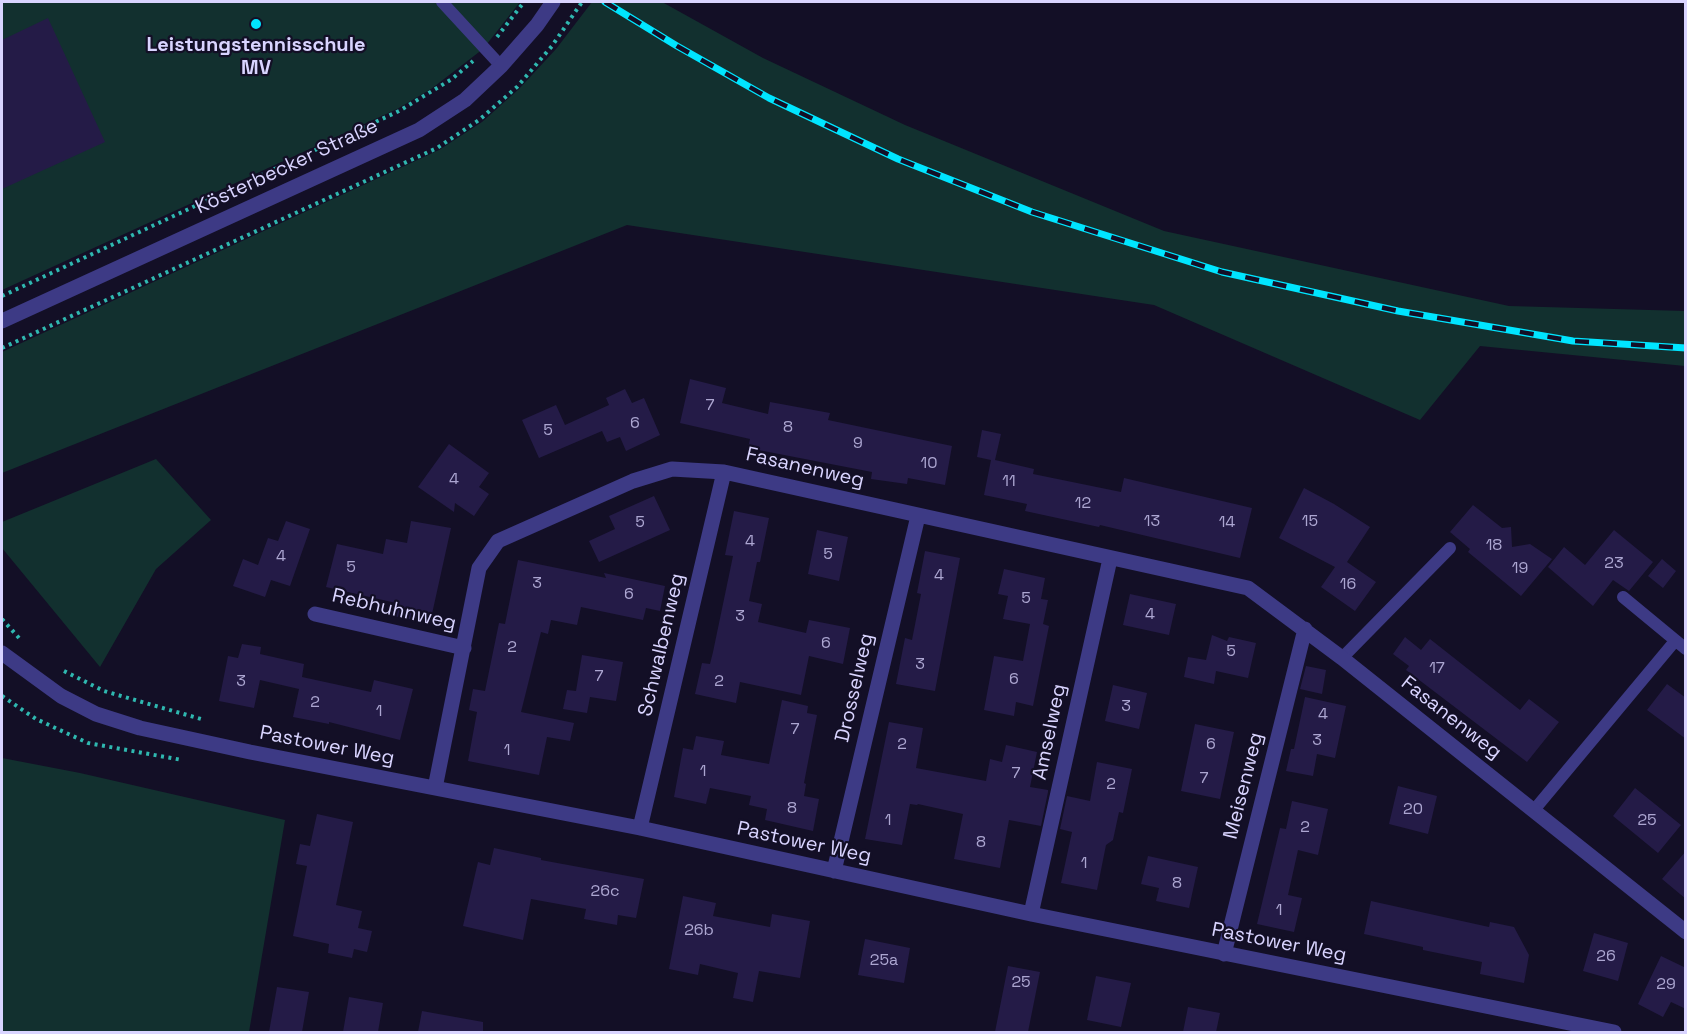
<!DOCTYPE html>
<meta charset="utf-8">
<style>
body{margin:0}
#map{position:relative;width:1687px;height:1034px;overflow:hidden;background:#130f26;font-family:"Space Grotesk",sans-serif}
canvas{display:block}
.frame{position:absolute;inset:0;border:3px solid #d9d4ff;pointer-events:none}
</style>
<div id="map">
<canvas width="1687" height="1034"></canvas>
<div class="frame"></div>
</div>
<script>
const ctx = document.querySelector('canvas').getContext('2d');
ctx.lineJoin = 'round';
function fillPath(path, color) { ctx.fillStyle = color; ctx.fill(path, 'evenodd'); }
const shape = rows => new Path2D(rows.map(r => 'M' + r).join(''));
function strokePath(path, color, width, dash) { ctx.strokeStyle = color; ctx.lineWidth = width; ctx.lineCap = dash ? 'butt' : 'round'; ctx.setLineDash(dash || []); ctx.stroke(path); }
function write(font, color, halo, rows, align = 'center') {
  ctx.font = font + ' "Space Grotesk",sans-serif'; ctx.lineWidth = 4.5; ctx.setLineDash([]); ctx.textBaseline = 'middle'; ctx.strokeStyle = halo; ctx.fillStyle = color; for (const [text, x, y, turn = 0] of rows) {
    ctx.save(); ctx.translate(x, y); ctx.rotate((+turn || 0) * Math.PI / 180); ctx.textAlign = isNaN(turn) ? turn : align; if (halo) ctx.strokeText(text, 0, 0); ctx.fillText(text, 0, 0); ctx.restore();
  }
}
fillPath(shape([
 [2,2,520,2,483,49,431,89,397,109,2,290],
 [592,2,662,2,763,58,905,125,1164,231,1509,306,1685,311,1685,366,1480,346,1420,420,1154,305,627,225,2,473,2,352,439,150,482,122,519,89,556,49],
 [156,459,211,520,156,569,100,667,2,548,2,522],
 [2,758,80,773,285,820,249,1032,2,1032]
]), '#12302f');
fillPath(shape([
 [48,18,105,142,2,189,2,40],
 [690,379,726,388,722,403,768,414,770,402,830,413,828,420,952,446,945,485,908,478,907,484,871,479,872,472,748,448,750,439,680,423],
 [625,389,632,403,644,398,660,435,626,451,620,437,607,442,602,431,539,458,522,420,556,405,565,425,609,405,606,398],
 [982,430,1001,434,995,460,1034,469,1033,474,1121,492,1124,478,1252,508,1240,558,1100,525,1099,527,1025,511,1027,504,984,495,991,460,977,457],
 [449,444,489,473,479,487,489,494,474,516,455,503,454,512,418,487],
 [1304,488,1334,504,1370,527,1347,562,1376,582,1355,611,1321,587,1335,567,1279,538],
 [654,496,670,530,599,562,589,541,615,529,609,516],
 [1473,505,1502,528,1511,527,1512,547,1530,544,1552,559,1521,596,1468,552,1470,549,1450,532],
 [734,511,769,518,760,562,757,562,749,601,762,604,758,622,806,633,809,620,850,628,843,664,809,656,801,695,740,682,736,703,695,694,702,663,710,664,713,652,733,556,725,555],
 [286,521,310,529,290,586,271,580,265,597,233,586,243,559,258,565,268,538,278,541],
 [411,521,451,528,430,623,393,616,396,603,326,587,337,544,383,554,386,539,407,543],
 [817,530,848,537,839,581,808,574],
 [1614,530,1653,562,1629,591,1613,580,1593,606,1548,567,1564,547,1585,565],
 [925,551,960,558,935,691,896,684,905,638,912,640,921,594,917,593],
 [1662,559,1676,571,1663,588,1648,576],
 [518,560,606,578,604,573,665,586,660,611,646,608,643,620,581,607,577,625,551,620,548,634,541,632,521,712,574,723,570,741,547,737,539,775,468,761,477,712,469,710,473,689,485,691,499,623,505,624],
 [1004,569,1045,578,1041,599,1048,600,1043,624,1049,626,1033,706,1016,702,1014,716,984,710,994,656,1023,661,1030,624,1003,619,1008,596,998,594],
 [1130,594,1176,604,1169,635,1123,625],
 [1212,635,1227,641,1229,637,1256,643,1248,678,1216,671,1214,684,1184,677,1188,657,1206,660],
 [1405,637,1421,650,1430,639,1520,710,1529,699,1559,722,1527,762,1406,670,1409,666,1393,654],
 [242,644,261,647,260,654,304,664,302,677,371,692,374,680,413,689,400,740,329,722,329,724,293,717,299,689,260,680,254,708,219,701,228,656,238,658],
 [582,655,623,662,616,701,590,697,587,713,563,709,567,690,576,691],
 [1306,666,1326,670,1322,694,1300,689],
 [1667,684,1686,698,1686,739,1647,710],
 [1113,685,1147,693,1139,729,1105,721],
 [1305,697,1346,706,1335,758,1317,754,1313,776,1286,771,1291,749,1294,749],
 [782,700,808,706,807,713,817,715,804,783,806,784,804,796,819,799,813,831,765,820,767,809,749,805,751,796,710,788,706,804,674,797,683,748,693,750,696,736,724,741,721,755,769,764],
 [889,722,923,728,916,768,986,781,990,759,1002,762,1006,745,1037,752,1030,787,1048,790,1048,792,1041,826,1009,820,1000,868,954,859,963,814,918,804,917,805,910,804,902,845,865,839],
 [1195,724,1234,732,1220,799,1181,791],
 [1097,762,1132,769,1123,813,1119,812,1113,840,1106,845,1097,890,1061,883,1072,832,1060,829,1067,796,1090,801],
 [1398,786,1437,796,1428,834,1389,824],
 [1635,788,1681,825,1658,853,1613,816],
 [1292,801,1328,809,1318,855,1298,850,1288,895,1302,898,1294,932,1257,924,1280,828,1286,829],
 [317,814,353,822,336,905,362,911,358,928,372,931,367,952,354,949,352,958,328,953,329,944,293,936,307,866,296,864,300,844,310,846],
 [494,848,541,858,541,860,644,879,636,918,618,915,617,925,584,919,586,909,531,899,523,940,463,926,478,862,490,865],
 [1686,851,1686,899,1662,879],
 [1148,856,1198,867,1189,908,1156,901,1159,888,1141,884],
 [683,896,716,903,713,916,770,927,772,914,810,921,800,978,759,971,753,1002,733,998,738,973,700,964,698,975,669,969],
 [1371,901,1489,927,1490,922,1514,927,1529,955,1524,983,1480,974,1482,962,1423,950,1423,947,1364,934],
 [1594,933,1628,943,1618,981,1583,971],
 [865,939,910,948,904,983,858,975],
 [1661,956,1686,968,1686,1009,1671,1002,1663,1017,1638,1004],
 [1008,966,1040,972,1028,1032,995,1032],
 [1096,976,1131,983,1121,1027,1087,1020],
 [277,987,309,992,302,1032,269,1032],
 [349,997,383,1003,378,1032,343,1032],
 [1188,1007,1220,1013,1216,1032,1183,1032],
 [422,1011,483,1022,483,1032,418,1032]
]), '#241b47');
strokePath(shape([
 [497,37,524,2],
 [2,296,399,111,452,79,473,61],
 [2,348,437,148,479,120,517,87,552,46,582,2],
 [2,619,19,638],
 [64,671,104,691,201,719],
 [2,696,36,719,88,743,182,760]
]), '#2fb8b0', 4, [3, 4.5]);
strokePath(shape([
 [442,2,501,66],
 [1623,597,1686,649],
 [1342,658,1450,548],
 [1534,810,1675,641]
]), '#3d3a85', 12);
strokePath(shape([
 [2,321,419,130,465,100,501,66,537,25,553,2],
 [315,614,464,648],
 [2,653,61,696,96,714,140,728,250,752,640,828,1031,914,1614,1032],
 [435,788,479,568,498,541,633,481,672,469,724,472,1248,588,1342,658,1686,932],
 [640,828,724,472],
 [834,871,918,516],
 [1031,914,1110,559],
 [1224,954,1305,629]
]), '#3d3a85', 15);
const rail = shape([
 [605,2,677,46,769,98,898,159,1032,212,1222,272,1398,311,1573,341,1686,348]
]);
strokePath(rail, '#00e5ff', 7);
strokePath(rail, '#130f26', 4.5, [14]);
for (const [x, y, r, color] of [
 [256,24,6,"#00e5ff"]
]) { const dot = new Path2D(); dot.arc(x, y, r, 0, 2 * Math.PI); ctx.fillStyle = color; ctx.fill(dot); strokePath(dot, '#130f26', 2); }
write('16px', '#aca6d1', null, [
 ["7",710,406],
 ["6",635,424],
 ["8",788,428],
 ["5",548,431],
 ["9",858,444],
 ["10",929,464],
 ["4",454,480],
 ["11",1009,482],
 ["12",1083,504],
 ["13",1152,522],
 ["15",1310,522],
 ["5",640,523],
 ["14",1227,523],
 ["4",750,542],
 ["18",1494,546],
 ["5",828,555],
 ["4",281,557],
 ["23",1614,564],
 ["5",351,568],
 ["19",1520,569],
 ["4",939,576],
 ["3",537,584],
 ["16",1348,585],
 ["6",629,595],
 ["5",1026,599],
 ["4",1150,615],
 ["3",740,617],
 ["6",826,644],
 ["2",512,648],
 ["5",1231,652],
 ["3",920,665],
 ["17",1437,669],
 ["7",599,677],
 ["6",1014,680],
 ["3",241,682],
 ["2",719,682],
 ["2",315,703],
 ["3",1126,707],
 ["1",379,712],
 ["4",1323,715],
 ["7",795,730],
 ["3",1317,741],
 ["2",902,745],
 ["6",1211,745],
 ["1",507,751],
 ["1",703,772],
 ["7",1016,774],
 ["7",1204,779],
 ["2",1111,785],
 ["8",792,809],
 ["20",1413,810],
 ["1",888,821],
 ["25",1647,821],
 ["2",1305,828],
 ["8",981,843],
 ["1",1084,864],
 ["8",1177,884],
 ["26c",605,892],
 ["1",1279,911],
 ["26b",699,931],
 ["26",1606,957],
 ["25a",884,961],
 ["25",1021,983],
 ["29",1666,985]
]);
write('bold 20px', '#d9d4ff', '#130f26', [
 ["Leistungstennisschule",256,46],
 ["MV",256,69]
]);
write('20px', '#d9d4ff', '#130f26', [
 ["Kösterbecker Straße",287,167,-25],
 ["Fasanenweg",805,468,13],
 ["Rebhuhnweg",394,610,13],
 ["Schwalbenweg",662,645,-77],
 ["Drosselweg",855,688,-77],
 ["Fasanenweg",1451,718,38],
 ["Amselweg",1050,732,-78],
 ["Pastower Weg",327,746,11],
 ["Meisenweg",1244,786,-76],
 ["Pastower Weg",804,843,12],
 ["Pastower Weg",1279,943,11]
]);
</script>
